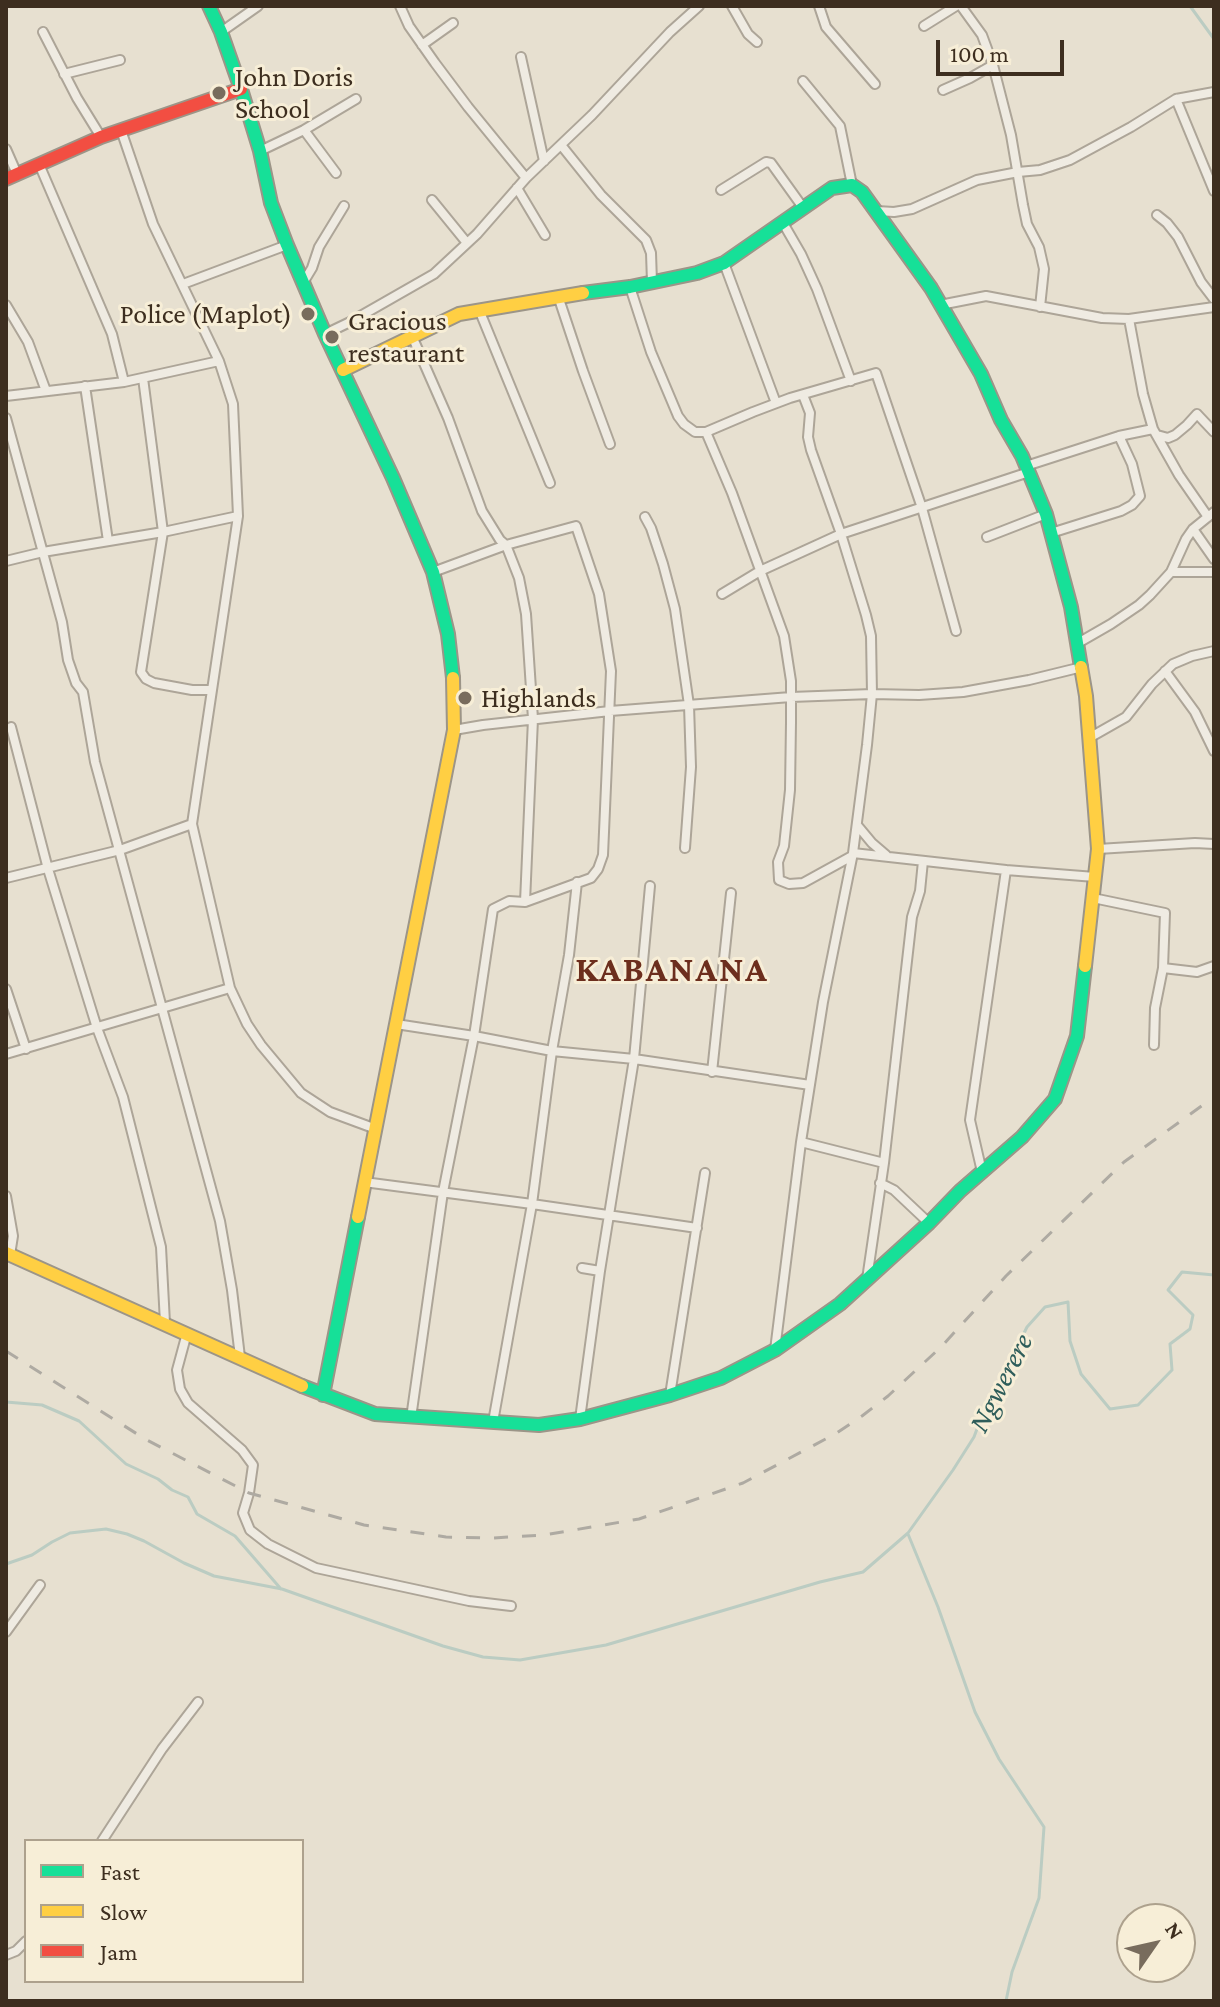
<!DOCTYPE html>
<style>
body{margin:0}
#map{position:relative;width:1220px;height:2007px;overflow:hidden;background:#e7e0d0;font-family:"Crimson Pro",serif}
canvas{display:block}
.frame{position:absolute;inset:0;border:8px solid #3d2e1f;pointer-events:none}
.legend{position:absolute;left:24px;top:1839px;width:280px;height:144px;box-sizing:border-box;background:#f7eed7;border:2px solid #ada18d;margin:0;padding:10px 14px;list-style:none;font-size:24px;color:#3d2e1f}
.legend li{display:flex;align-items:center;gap:16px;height:40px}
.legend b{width:40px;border:2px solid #ada18d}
.north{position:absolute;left:1116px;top:1903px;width:80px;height:80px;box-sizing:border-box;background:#f7eed7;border:2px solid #ada18d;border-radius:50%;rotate:56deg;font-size:22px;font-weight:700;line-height:32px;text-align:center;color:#3d2e1f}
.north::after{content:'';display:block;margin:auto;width:28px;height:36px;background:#786c5d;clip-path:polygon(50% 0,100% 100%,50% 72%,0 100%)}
.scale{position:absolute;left:936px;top:40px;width:128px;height:36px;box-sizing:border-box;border:4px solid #3d2e1f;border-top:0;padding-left:10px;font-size:24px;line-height:28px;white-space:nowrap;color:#3d2e1f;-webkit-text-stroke:6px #f7eed7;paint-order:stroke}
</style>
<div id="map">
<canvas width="1220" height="2007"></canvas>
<div class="frame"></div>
<ul class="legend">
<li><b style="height:10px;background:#16e098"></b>Fast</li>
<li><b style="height:10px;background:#ffcf43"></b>Slow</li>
<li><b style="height:10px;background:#f24e42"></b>Jam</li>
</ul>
<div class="north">N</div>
<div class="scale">100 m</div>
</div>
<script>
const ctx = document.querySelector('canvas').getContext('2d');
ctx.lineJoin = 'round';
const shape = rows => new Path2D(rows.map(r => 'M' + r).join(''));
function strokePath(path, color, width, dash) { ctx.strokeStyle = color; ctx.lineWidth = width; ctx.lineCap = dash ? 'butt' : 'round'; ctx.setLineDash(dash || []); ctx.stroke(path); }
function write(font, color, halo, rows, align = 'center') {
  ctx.font = font + ' "Crimson Pro",serif'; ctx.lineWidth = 6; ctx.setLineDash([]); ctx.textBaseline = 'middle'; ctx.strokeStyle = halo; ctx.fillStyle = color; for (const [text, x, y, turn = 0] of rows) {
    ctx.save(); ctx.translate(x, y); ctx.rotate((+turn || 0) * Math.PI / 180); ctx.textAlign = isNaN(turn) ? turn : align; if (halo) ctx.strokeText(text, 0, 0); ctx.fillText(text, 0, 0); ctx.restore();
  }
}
strokePath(shape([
 [1190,6,1214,39],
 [6,1402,42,1405,79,1421,126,1464,158,1479,172,1490,188,1497,197,1514,235,1536,281,1589],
 [908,1534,938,1607,975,1712,999,1759,1044,1827,1039,1898,1012,1972,1006,2001],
 [6,1564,32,1555,52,1542,70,1533,106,1529,127,1534,144,1541,184,1563,214,1576,282,1589,443,1646,483,1657,520,1660,606,1645,820,1582,863,1572,908,1533,953,1470,974,1437,987,1402,1008,1366,1027,1327,1045,1307,1068,1302,1070,1341,1081,1374,1110,1409,1138,1405,1172,1370,1170,1344,1190,1329,1193,1315,1168,1290,1182,1272,1214,1275]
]), '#bbccc2', 3);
const street = shape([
 [400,6,409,26,435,63,468,107,526,178],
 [732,6,748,34,757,42],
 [819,6,826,27,875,84],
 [961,6,982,35,993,65,1011,135,1023,205,1027,224,1039,247,1044,269,1040,307],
 [924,26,956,6],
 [43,32,77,98,101,137],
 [221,32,258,6],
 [422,45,453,23],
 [521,57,544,161],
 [64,74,120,60],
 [803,81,840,126,852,185],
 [943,90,970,78,993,65],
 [1176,99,1214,191],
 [121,130,153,224,219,361,233,404,238,516,192,824,230,988,247,1024,261,1045,301,1093,330,1112,376,1129],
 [304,130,336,173],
 [561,145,601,195,646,240,651,253,652,282],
 [6,149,17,174],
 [260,151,304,130,356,99],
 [39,164,112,334,124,382],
 [517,188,545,235],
 [721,190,766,162,771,163,804,209],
 [432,200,467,243],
 [877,211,894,212,912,209,977,180,1018,172,1040,170,1070,160,1131,127,1176,99,1214,92],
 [1157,215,1167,223,1178,237,1201,282,1214,299],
 [783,223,801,254,817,289,851,381],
 [724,263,776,403],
 [303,283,312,268,319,247,344,206],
 [183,284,287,245],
 [630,287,651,352,678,416,684,424,695,432,706,432,732,493,784,636,791,681,791,722,790,790,784,846,778,862,779,880,789,884,803,883,852,856],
 [558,296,583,371,610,444],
 [6,305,28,342,46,391],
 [940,305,986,296,1102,318,1129,319,1214,307],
 [480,312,550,483],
 [1129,319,1143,394,1153,429,1179,475,1208,517],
 [325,334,350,322,434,274,477,234,526,178,592,115,670,32,699,6],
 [412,336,448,418,482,511,500,540,506,545,519,578,526,614,533,719,525,902],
 [143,378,163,532,141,672,146,679,154,683,192,690,212,690],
 [85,386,108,541],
 [6,396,124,382,219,361],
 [6,418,62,622,68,660,76,683,83,692,95,762,220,1221,232,1290,240,1357],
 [706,432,753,412,790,398,876,373,922,508,956,631],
 [1157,435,1168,438,1175,435,1187,425,1197,414,1214,432],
 [1026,466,1119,436,1153,429],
 [645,517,651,528,663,564,675,609,689,705,691,767,685,848],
 [1193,529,1214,559],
 [1051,533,1121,511,1132,505,1140,496,1132,464,1119,436],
 [987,537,1046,514],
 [6,561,43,552,163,532,238,516],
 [1171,572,1214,572],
 [722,594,760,571,841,534,1029,472],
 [1078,643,1111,624,1139,605,1150,595,1171,572,1186,539,1193,529,1214,512],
 [1165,671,1195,712,1214,751],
 [11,727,48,869,97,1028,123,1097,161,1247,165,1323],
 [454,730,483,725,610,711,791,697,872,694,919,695,963,692,1029,680,1082,667],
 [1089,738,1126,717,1152,684,1173,664,1192,656,1214,651],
 [857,825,872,843,886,855],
 [1098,849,1195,843,1214,844],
 [853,853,1006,870,1095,877],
 [6,878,120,850,192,824],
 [1093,898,1165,913,1163,968,1155,1008,1154,1045],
 [1163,968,1197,972,1214,966],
 [6,989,26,1049],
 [396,1024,474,1036,552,1051,634,1059,810,1085],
 [6,1054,230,988],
 [712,1072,731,893],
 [801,1142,884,1163],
 [982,1172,970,1120,1006,870],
 [364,1182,532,1204,697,1228],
 [880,1183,894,1190,929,1223],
 [6,1196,13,1236,10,1255],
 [600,1271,634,1059,650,886],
 [867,1279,884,1163,912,917,920,891,923,861],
 [187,1333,177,1370,180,1389,188,1403,242,1450,253,1465,249,1493,243,1513,250,1530,268,1544,316,1568,469,1601,511,1606],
 [775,1350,801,1142,823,1002,853,853,867,745,872,694,871,636,866,615,841,534,811,450,808,437,810,413,803,395],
 [670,1395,705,1173],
 [411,1418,443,1192,474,1036,493,909,509,901,525,902,591,878,598,869,603,855,611,671,599,594,576,526,506,545,433,572],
 [580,1419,600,1271,582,1268],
 [493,1422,532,1204,552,1051,569,955,577,882],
 [6,1632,40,1585],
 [102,1841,162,1749,198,1702],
 [6,1955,16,1951,26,1941]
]);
const fast = shape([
 [209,6,221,32,241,89,260,151,271,203,287,245,325,334,393,478,433,572,448,634,453,678],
 [583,293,630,287,697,273,724,263,832,188,852,185,862,192,931,288,981,374,1001,420,1022,456,1046,514,1071,607,1081,667],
 [302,1386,375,1414,539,1425,580,1419,670,1395,721,1378,775,1350,840,1304,929,1223,960,1191,1022,1137,1055,1099,1077,1036,1085,966],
 [323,1395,358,1217]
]);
const slow = shape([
 [343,370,459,314,583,293],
 [1081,667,1086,696,1098,849,1085,966],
 [358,1217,454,730,453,678],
 [6,1253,302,1386]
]);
const jam = shape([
 [6,179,101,137,241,89]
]);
strokePath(street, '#ada598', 12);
strokePath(fast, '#9c9588', 16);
strokePath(slow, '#9c9588', 16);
strokePath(jam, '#9c9588', 16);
strokePath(street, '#efebe2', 8);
strokePath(fast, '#16e098', 12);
strokePath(slow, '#ffcf43', 12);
strokePath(jam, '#f24e42', 12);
strokePath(shape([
 [6,1351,145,1439,249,1493,364,1525,446,1537,492,1538,544,1535,639,1519,743,1483,835,1434,862,1416,888,1396,941,1347,1006,1276,1124,1162,1214,1097]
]), '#aeaaa2', 3, [14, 14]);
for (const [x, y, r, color] of [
 [219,93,8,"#786c5d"],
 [308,314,8,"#786c5d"],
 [332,337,8,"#786c5d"],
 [465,698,8,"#786c5d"]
]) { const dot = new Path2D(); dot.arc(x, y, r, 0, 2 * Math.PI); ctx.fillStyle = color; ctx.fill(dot); strokePath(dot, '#f7eed7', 3); }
write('28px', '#3d2e1f', '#f7eed7', [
 ["John Doris",235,77],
 ["School",235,109],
 ["Police (Maplot)",292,314,"right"],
 ["Gracious",348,321],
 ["restaurant",348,353],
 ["Highlands",481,698]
], 'left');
write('italic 30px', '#2e5d5a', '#f7eed7', [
 ["Ngwerere",1001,1383,-63]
]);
ctx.letterSpacing = '2px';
write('bold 36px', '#6c2e1d', '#f7eed7', [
 ["KABANANA",672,970]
]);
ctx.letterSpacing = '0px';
</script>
